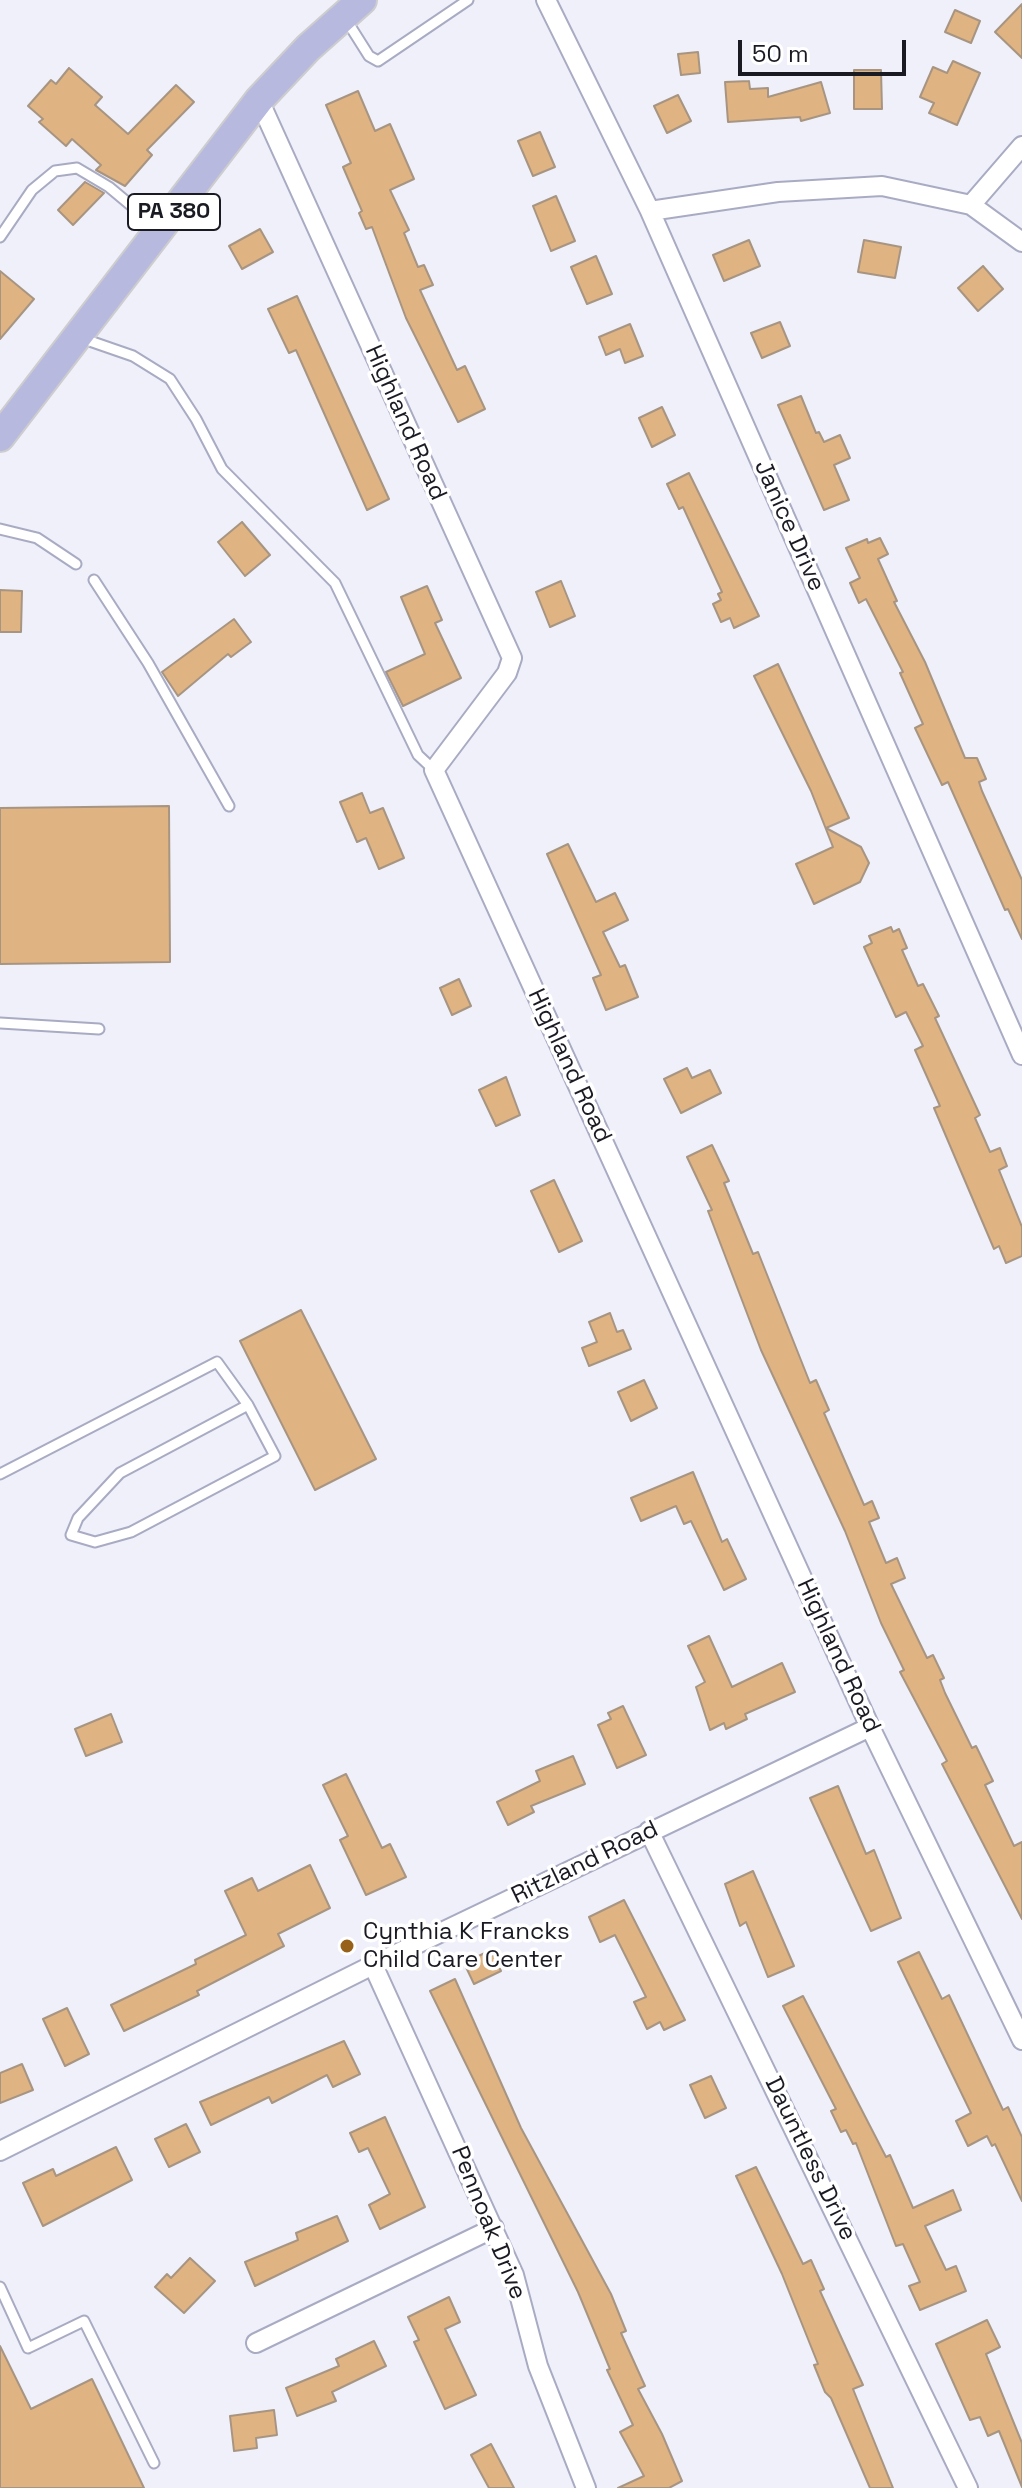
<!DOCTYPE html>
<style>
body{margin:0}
#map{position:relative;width:1022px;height:2488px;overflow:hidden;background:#eff0fa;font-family:"Space Grotesk",sans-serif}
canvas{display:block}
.scale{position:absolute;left:738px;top:40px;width:168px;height:36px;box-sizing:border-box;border:4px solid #1a1a23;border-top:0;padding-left:10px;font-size:24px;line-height:28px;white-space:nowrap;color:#1a1a23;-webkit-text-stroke:6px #fff;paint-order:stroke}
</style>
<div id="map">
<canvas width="1022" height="2488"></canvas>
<div class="scale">50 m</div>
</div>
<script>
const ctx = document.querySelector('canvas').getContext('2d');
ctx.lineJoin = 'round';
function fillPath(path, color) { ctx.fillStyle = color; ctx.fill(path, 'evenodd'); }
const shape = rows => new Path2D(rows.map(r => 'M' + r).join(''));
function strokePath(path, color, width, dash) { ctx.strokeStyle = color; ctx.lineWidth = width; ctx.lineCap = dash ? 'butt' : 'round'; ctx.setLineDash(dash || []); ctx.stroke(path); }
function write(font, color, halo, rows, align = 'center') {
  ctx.font = font + ' "Space Grotesk",sans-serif'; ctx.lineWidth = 7; ctx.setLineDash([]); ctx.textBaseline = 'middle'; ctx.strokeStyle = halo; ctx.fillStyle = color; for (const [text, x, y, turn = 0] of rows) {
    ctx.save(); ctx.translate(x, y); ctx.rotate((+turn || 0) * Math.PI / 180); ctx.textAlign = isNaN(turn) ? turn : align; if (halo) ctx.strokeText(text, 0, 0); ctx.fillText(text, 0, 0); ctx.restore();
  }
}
const building = shape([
 [1022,4,1022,58,995,32,1022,4],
 [955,10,980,21,971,43,945,32,955,10],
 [698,52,700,73,681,75,678,54,698,52],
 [953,61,980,73,957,125,929,113,934,103,920,97,933,67,947,73,953,61],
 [69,68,102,97,95,105,128,134,176,85,194,102,147,150,152,155,125,186,96,170,101,165,72,139,66,146,39,122,43,119,28,106,51,80,56,84,69,68],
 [854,70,881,70,882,109,854,109,854,70],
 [749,81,750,89,768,88,768,97,821,82,830,113,801,121,800,117,728,122,725,82,749,81],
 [358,91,375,131,390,124,414,179,390,190,409,230,404,233,418,267,424,265,433,285,420,290,457,370,465,366,485,409,458,422,406,318,372,227,366,229,359,213,362,211,343,167,351,163,326,105,358,91],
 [678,95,691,121,667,133,654,106,678,95],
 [540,132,555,167,533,176,518,141,540,132],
 [85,182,104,193,73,225,58,210,85,182],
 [556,196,575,241,551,251,533,206,556,196],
 [260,229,273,252,242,269,229,246,260,229],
 [749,240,760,266,724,281,713,255,749,240],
 [864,240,901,247,895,278,858,272,864,240],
 [596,256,612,294,587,304,571,267,596,256],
 [983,266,1003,289,978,311,958,288,983,266],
 [0,271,34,299,0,339,0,271],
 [297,296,389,499,367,510,296,350,289,353,268,309,297,296],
 [780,322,790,346,762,358,751,333,780,322],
 [630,324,643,356,625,363,620,349,606,355,599,337,630,324],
 [801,396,816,433,819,432,824,442,840,435,850,458,834,465,849,500,824,510,778,405,801,396],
 [662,407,675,435,652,447,639,418,662,407],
 [689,473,759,616,734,628,730,618,721,622,713,604,721,600,718,594,722,592,683,507,679,509,667,484,689,473],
 [242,522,270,555,245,576,218,542,242,522],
 [880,538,888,554,878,559,897,601,894,602,925,662,965,758,977,758,986,779,979,782,982,791,1022,880,1022,939,1008,909,1005,910,948,782,942,785,915,728,923,724,900,673,903,672,866,599,859,603,850,583,860,578,846,548,867,539,868,543,880,538],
 [561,581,575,616,550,627,536,592,561,581],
 [427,586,442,620,435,623,461,678,403,706,386,672,425,654,401,597,427,586],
 [0,590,22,591,21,632,0,632,0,590],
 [234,619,251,642,231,657,228,654,178,696,162,672,234,619],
 [778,664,849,818,826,828,861,847,869,863,860,882,814,904,796,864,833,847,811,791,754,676,778,664],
 [362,793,370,813,383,808,404,858,379,869,366,838,357,842,340,802,362,793],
 [169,806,170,962,0,964,0,808,169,806],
 [568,844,596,902,615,893,628,920,603,932,620,967,625,965,638,997,606,1010,593,978,601,975,547,854,568,844],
 [891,927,893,932,899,929,907,948,902,950,918,986,923,984,939,1016,935,1018,980,1115,975,1118,990,1152,1000,1148,1007,1166,999,1170,1022,1227,1022,1256,1006,1263,999,1246,994,1249,934,1108,940,1106,915,1050,923,1046,906,1012,896,1017,864,947,872,943,869,936,891,927],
 [459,979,471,1006,452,1015,440,988,459,979],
 [687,1068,692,1078,710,1070,721,1093,681,1113,664,1079,687,1068],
 [506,1077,520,1115,496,1126,479,1090,506,1077],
 [712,1145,729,1181,724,1183,753,1254,758,1252,810,1383,816,1380,829,1410,824,1413,864,1505,872,1501,879,1518,869,1522,886,1563,897,1558,905,1578,891,1584,927,1658,933,1655,944,1678,940,1680,945,1693,972,1748,976,1746,993,1781,985,1785,1014,1846,1022,1842,1022,1919,942,1764,947,1761,900,1672,904,1670,881,1623,845,1531,761,1350,708,1211,712,1210,687,1157,712,1145],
 [554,1180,582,1241,559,1252,531,1191,554,1180],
 [301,1310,376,1459,315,1490,240,1341,301,1310],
 [610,1313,617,1332,623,1330,631,1349,589,1366,582,1348,597,1342,589,1322,610,1313],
 [644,1380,657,1408,631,1421,618,1392,644,1380],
 [693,1472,722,1542,727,1539,746,1579,724,1590,691,1521,684,1524,676,1506,641,1521,631,1498,693,1472],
 [709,1636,732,1687,782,1663,795,1692,745,1714,747,1719,726,1729,724,1723,710,1730,696,1687,705,1682,688,1646,709,1636],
 [623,1706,646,1755,617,1768,598,1725,611,1719,608,1713,623,1706],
 [111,1714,122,1742,86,1756,75,1729,111,1714],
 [573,1756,585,1784,531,1806,534,1812,508,1825,497,1802,540,1781,536,1771,573,1756],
 [346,1774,382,1848,390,1844,406,1877,366,1895,340,1840,348,1836,323,1785,346,1774],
 [838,1786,866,1854,874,1850,901,1918,871,1931,810,1798,838,1786],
 [310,1865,330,1908,278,1934,284,1946,197,1991,199,1995,124,2031,111,2005,196,1964,195,1960,246,1935,225,1891,252,1878,258,1891,310,1865],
 [753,1871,794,1966,768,1977,746,1922,740,1926,725,1884,753,1871],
 [624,1900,685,2020,664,2030,660,2022,647,2029,634,2002,646,1997,615,1935,600,1942,589,1917,624,1900],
 [491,1950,501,1971,474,1984,464,1963,491,1950],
 [919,1952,942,1999,949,1995,1003,2110,1008,2107,1022,2137,1022,2201,995,2144,992,2146,987,2136,968,2146,956,2121,971,2113,898,1962,919,1952],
 [455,1979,521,2128,611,2294,626,2331,621,2333,645,2386,638,2389,662,2434,682,2481,669,2488,618,2488,644,2476,620,2432,633,2425,607,2370,610,2369,578,2292,430,1991,455,1979],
 [803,1996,886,2157,890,2155,913,2208,953,2190,961,2210,925,2226,946,2270,956,2266,966,2291,920,2310,909,2286,920,2282,903,2244,896,2246,856,2143,853,2144,846,2130,841,2132,831,2111,836,2109,783,2006,803,1996],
 [67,2008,89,2054,65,2066,43,2019,67,2008],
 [344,2041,360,2074,333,2087,327,2075,272,2103,269,2097,211,2125,200,2102,344,2041],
 [22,2064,33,2090,0,2103,0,2073,22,2064],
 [711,2076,726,2108,705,2118,690,2085,711,2076],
 [385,2117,425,2207,380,2229,369,2205,390,2194,368,2148,359,2152,350,2133,385,2117],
 [186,2124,200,2152,169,2167,155,2139,186,2124],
 [116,2147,132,2180,43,2226,23,2183,53,2169,56,2176,116,2147],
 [756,2167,803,2264,811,2260,824,2289,820,2291,863,2385,853,2389,893,2488,870,2488,831,2398,825,2392,814,2365,818,2364,782,2274,736,2176,756,2167],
 [337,2216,348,2241,255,2286,245,2262,298,2240,296,2233,337,2216],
 [190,2258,215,2281,184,2313,155,2287,167,2274,171,2278,190,2258],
 [449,2297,460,2322,445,2329,476,2395,445,2409,414,2342,419,2340,408,2317,449,2297],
 [987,2320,1000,2347,986,2354,1022,2443,1022,2487,999,2431,988,2436,980,2417,970,2420,936,2344,987,2320],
 [374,2341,386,2366,332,2392,336,2401,297,2416,286,2388,339,2366,336,2359,374,2341],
 [0,2346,31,2409,92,2379,144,2488,0,2488,0,2346],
 [274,2410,277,2435,256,2438,257,2448,234,2451,230,2416,274,2410],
 [491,2444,514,2488,489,2488,471,2455,491,2444]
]);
fillPath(building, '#e0b383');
strokePath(building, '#a79582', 2);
const lane = shape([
 [345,18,369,56,378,61,468,0],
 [0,237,32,190,55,171,77,168,109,187,158,228],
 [81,338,133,356,170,379,196,419,222,469,335,583,418,755,434,770],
 [0,529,37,538,76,564],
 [94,580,148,663,229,806],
 [0,1023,99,1029],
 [0,1474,217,1362,248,1405,275,1456,131,1532,95,1542,71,1535,78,1518,120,1473,248,1405],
 [0,2287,28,2348,84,2321,154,2463]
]);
const street = shape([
 [546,0,650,211,1022,1055],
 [259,100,512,658,507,673,434,770,870,1727,1022,2040],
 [971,205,1022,146],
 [650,211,778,192,882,186,971,205,1022,242],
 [649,1831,968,2488],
 [373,1965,514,2275,538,2366,586,2488],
 [0,2151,373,1965,870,1727],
 [256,2343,494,2228]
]);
const primary = shape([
 [0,437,259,100,308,48,362,0]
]);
strokePath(lane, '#a9abc3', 13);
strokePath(street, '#a9abc3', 22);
strokePath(primary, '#cdcdcf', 32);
strokePath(lane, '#fff', 9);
strokePath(street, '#fff', 18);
strokePath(primary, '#b8b9de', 28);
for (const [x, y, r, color] of [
 [347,1946,8,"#97611a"]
]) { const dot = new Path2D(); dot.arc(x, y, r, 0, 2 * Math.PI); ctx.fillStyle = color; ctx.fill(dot); strokePath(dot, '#fff', 3); }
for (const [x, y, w] of [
 [174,212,92]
]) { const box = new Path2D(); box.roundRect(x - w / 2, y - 18, w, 36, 6); ctx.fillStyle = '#fff'; ctx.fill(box); strokePath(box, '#1a1a23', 2); }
write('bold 22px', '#1a1a23', null, [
 ["PA 380",174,212]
]);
write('24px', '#1a1a23', '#fff', [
 ["Highland Road",405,423,66],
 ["Janice Drive",789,526,66],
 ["Highland Road",569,1066,65],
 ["Highland Road",838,1656,65],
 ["Ritzland Road",585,1863,-26],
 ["Dauntless Drive",810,2159,64],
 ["Pennoak Drive",488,2223,68]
]);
write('24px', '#1a1a23', '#fff', [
 ["Cynthia K Francks",363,1932],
 ["Child Care Center",363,1960]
], 'left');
</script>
